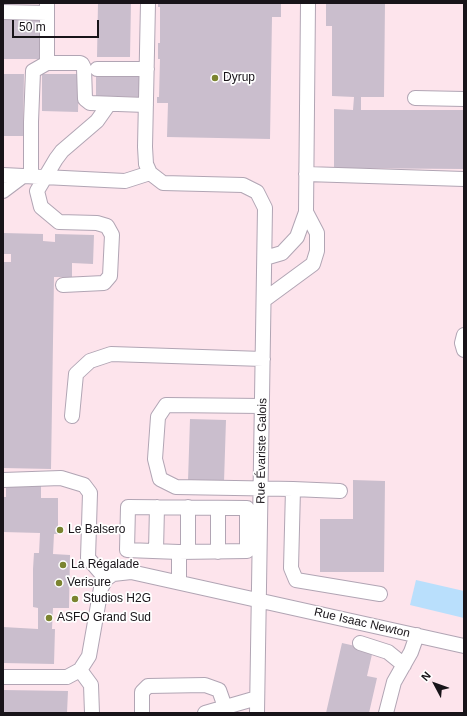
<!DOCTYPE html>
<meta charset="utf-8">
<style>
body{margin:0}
#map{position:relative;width:467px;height:716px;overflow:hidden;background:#fcf2fe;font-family:Arial,sans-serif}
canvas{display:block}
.frame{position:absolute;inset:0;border:4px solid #181419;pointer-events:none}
.north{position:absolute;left:415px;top:664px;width:40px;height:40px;-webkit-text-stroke:3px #fff;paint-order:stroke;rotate:311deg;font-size:11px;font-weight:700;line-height:16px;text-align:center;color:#181419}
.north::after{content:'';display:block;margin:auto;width:14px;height:18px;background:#181419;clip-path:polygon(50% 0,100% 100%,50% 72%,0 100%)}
.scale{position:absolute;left:12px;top:20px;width:87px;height:18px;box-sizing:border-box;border:2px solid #181419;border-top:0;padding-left:5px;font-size:12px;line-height:14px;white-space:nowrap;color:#181419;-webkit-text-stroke:3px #fff;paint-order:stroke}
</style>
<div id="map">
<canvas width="467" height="716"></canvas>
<div class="frame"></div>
<div class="north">N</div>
<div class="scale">50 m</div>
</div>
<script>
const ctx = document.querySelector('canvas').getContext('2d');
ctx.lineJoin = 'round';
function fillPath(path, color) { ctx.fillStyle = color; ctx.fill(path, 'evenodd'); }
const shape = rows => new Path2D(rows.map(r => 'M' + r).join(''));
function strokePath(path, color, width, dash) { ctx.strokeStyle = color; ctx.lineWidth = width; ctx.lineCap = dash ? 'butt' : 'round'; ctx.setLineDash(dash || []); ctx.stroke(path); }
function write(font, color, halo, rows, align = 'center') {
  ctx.font = font + ' Arial,sans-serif'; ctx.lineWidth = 3.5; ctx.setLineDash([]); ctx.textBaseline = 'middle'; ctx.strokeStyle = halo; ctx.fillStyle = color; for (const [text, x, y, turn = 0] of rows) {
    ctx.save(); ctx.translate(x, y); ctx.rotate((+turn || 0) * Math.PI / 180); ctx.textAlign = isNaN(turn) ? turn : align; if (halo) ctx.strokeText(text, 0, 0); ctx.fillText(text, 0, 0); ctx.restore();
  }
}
fillPath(shape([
 [3,3,464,3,464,713,3,713]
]), '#fde4ec');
fillPath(shape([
 [416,580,464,591,464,618,410,605]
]), '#b9dffc');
fillPath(shape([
 [98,3,131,3,130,57,97,57],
 [158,3,281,3,281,17,272,17,270,139,167,137,168,103,157,103,157,97,159,97,160,59,158,59,158,43,160,43,160,7,158,7],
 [326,3,385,3,384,97,361,97,361,110,464,110,464,169,334,168,334,109,353,110,354,97,332,96,332,26,326,26],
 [3,20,42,20,42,59,3,59],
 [3,74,24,74,23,136,3,136],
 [42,74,79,74,78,112,42,111],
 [96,74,141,75,140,97,96,96],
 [3,233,43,234,43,241,55,242,55,234,94,235,93,264,72,263,72,277,54,277,51,469,3,468,3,262,11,262,11,254,3,254],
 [190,419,226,420,224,482,188,481],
 [353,480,385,481,384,572,320,572,320,519,353,519],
 [6,485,41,486,41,498,58,498,58,534,54,534,53,554,70,555,69,608,53,608,52,629,55,629,54,664,3,663,3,627,38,629,38,608,33,607,33,569,34,553,39,553,40,533,3,532,3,497,6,497],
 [342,643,373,650,367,676,377,678,369,713,326,713],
 [3,690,68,691,67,713,3,713]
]), '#cabecd');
const minor = shape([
 [148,3,145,147,146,164,150,173,163,183,243,185,257,192,265,208,257,713],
 [3,12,47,13],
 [47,63,80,63,82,64,84,68,85,99,90,103,146,105],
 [97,69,147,69],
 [415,98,464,99],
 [306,174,464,179],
 [3,175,125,181,150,173],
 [31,176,31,122,33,71,47,63,47,3],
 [3,191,23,176],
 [265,258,282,253,297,237,306,212,308,3],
 [63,285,104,283,110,276,112,235,107,226,97,223,59,222,41,207,37,191,56,159,62,151,97,121,109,104],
 [264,300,313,264,317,251,317,233,306,212],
 [464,335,462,343,464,350],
 [262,406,166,405,158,417,155,459,160,479,176,487,293,489,340,491],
 [72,416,76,374,90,361,111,354,263,359],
 [3,480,61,478,84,485,90,493,88,558,106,579],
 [293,489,291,568,296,580,380,594],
 [156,551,157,507],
 [188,552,188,507],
 [218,552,218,508],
 [179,582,179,552,247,551,247,508,128,507,127,550,179,552],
 [360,643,388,652,404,665],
 [80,670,91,685,92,713],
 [3,677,67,677,80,670,89,656,101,588,106,579,113,574,131,572,464,646],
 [142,713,142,692,148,686,205,685,219,690,225,707],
 [205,713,257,698],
 [386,713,394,682,411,652,417,635]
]);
strokePath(minor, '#b1a5b4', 16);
strokePath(minor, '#fff', 14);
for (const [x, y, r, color] of [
 [215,78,4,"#7b8430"],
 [60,530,4,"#7b8430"],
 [63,565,4,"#7b8430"],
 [59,583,4,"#7b8430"],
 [75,599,4,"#7b8430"],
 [49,618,4,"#7b8430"]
]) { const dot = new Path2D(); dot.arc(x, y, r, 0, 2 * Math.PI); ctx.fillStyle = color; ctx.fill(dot); strokePath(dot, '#fff', 1.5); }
write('12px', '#181419', '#fff', [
 ["Dyrup",223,78],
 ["Le Balsero",68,530],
 ["La Régalade",71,565],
 ["Verisure",67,583],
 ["Studios H2G",83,599],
 ["ASFO Grand Sud",57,618]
], 'left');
write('12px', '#181419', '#fff', [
 ["Rue Évariste Galois",262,451,-89],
 ["Rue Isaac Newton",362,623,13]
]);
</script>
